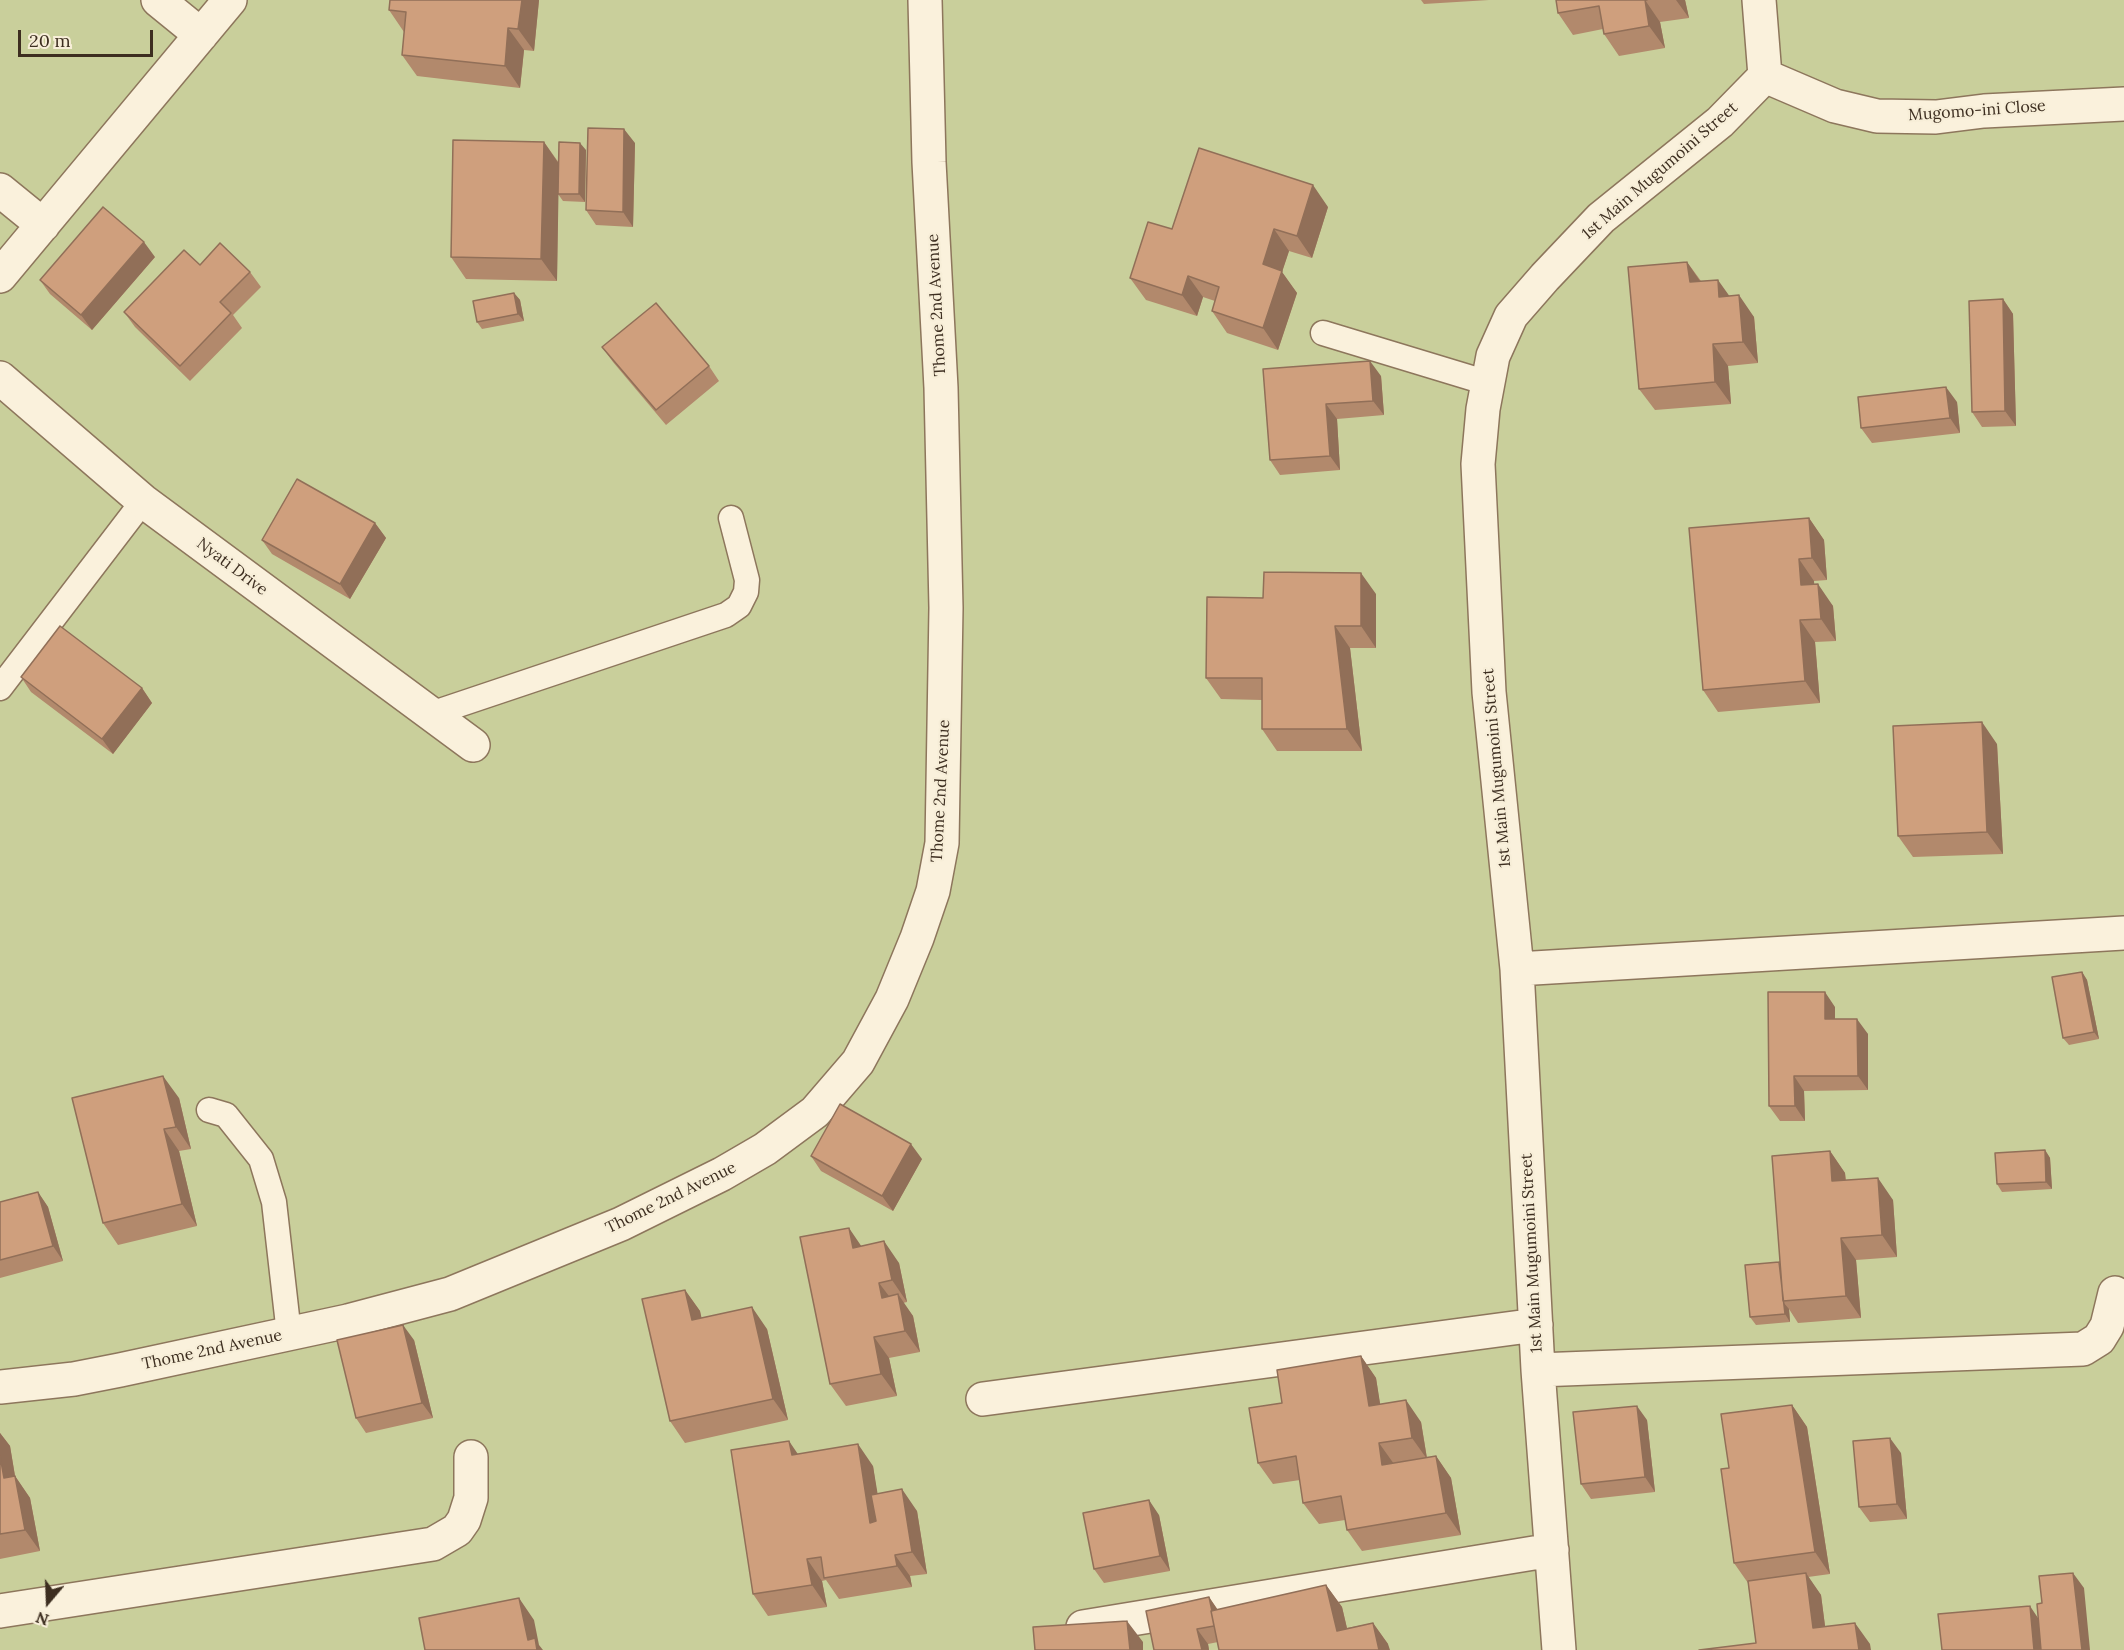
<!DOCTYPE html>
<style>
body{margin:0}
#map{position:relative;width:2124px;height:1650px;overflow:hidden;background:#f0e4c8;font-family:Lora,serif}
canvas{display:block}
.north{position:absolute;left:18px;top:1572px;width:60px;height:60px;-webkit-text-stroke:4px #f7eed8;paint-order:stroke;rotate:199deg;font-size:16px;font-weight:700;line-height:24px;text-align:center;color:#3d2e20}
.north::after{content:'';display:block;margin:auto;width:21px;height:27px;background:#3d2e20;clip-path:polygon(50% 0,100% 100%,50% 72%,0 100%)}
.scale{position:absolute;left:18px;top:30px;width:135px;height:27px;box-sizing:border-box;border:3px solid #3d2e20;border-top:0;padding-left:8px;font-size:18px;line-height:21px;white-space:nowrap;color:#3d2e20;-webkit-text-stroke:4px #f7eed8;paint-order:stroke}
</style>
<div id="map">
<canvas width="2124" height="1650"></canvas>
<div class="north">N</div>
<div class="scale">20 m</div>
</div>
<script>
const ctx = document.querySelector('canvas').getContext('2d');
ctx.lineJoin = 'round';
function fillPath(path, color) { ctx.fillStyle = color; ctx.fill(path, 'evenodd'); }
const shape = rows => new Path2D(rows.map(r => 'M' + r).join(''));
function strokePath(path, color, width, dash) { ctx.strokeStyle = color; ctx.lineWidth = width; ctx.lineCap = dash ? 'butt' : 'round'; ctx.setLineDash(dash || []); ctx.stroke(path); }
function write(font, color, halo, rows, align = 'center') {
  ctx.font = font + ' Lora,serif'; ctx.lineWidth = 4.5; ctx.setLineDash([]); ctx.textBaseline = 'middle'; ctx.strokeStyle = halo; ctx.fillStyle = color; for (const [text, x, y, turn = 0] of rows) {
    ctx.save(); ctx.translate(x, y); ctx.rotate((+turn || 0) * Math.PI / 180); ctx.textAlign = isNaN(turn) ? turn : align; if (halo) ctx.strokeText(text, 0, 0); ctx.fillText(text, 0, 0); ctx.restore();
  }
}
fillPath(shape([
 [0,0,2124,0,2124,1650,0,1650]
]), '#c9cf9b');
const service = shape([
 [1323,333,1488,383],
 [0,688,143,501],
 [431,714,726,615,739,606,746,592,747,580,731,518],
 [209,1110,226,1115,261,1159,274,1202,289,1334]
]);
const minor = shape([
 [158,0,201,35],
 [1765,76,1835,106,1877,116,1936,117,1984,111,2124,104],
 [0,190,43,225],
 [0,276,230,0],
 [0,378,143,501,473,745],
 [1517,969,2124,933],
 [1538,1370,2083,1349,2099,1339,2107,1326,2115,1293],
 [983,1399,1536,1325],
 [0,1611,433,1544,457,1530,464,1520,471,1498,471,1457],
 [1083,1627,1552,1550],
 [1559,1650,1538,1370,1517,969,1489,692,1478,464,1483,409,1493,356,1511,316,1545,277,1601,218,1720,122,1765,76,1759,0]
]);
const tertiary = shape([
 [0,1387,74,1379,120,1370,348,1321,450,1294,621,1224,722,1174,765,1149,815,1112,858,1062,892,999,917,938,933,891,942,843,946,608,941,388,929,162,925,0]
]);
strokePath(service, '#8d765c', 27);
strokePath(minor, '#8d765c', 36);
strokePath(tertiary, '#8d765c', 36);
strokePath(service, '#faf1dc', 24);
strokePath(minor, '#faf1dc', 33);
strokePath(tertiary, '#faf1dc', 33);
fillPath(shape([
 [539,0,534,51,524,50,520,88,417,76,402,55,404,32,389,10],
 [1421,0,1489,0,1424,4],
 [1556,0,1685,0,1689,18,1660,22,1665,48,1619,56,1604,34,1603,29,1573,35,1558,13],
 [544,142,559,163,586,150,585,202,563,201,558,194,557,281,466,279,451,257],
 [635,143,633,227,596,225,586,210],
 [1328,207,1312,258,1289,251,1282,272,1297,293,1278,350,1227,333,1212,311,1215,301,1203,297,1197,316,1146,300,1130,278,1172,229],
 [155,257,92,330,50,294,40,280],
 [1687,262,1701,281,1730,296,1754,317,1758,363,1728,366,1731,404,1655,410,1639,389],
 [200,265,250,272,261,287,233,315,242,328,190,381,135,327,124,312],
 [514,293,520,300,524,321,482,329,477,322],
 [2003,299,2013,314,2016,426,1982,427,1972,412],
 [602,347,709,366,719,381,666,425,613,362],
 [1263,369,1381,376,1384,415,1337,419,1340,470,1280,475,1270,460],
 [1957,402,1960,433,1872,443,1861,428],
 [1809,518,1824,540,1827,580,1814,581,1814,584,1833,606,1836,641,1815,642,1820,703,1718,712,1703,690],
 [375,523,386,538,350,599,272,554,262,540],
 [1376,594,1376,648,1350,648,1362,751,1277,751,1262,729,1262,700,1221,699,1206,678,1263,598],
 [21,677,142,688,152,703,113,754,31,692],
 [1997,744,2003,854,1913,857,1898,836],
 [2082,972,2087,980,2099,1039,2069,1045,2063,1038],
 [1835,1007,1835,1019,1868,1034,1868,1090,1804,1091,1805,1121,1780,1121,1769,1106],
 [179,1098,191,1149,179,1151,197,1226,118,1245,103,1223],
 [2045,1150,2050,1158,2052,1189,2002,1192,1997,1184],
 [1830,1151,1845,1173,1846,1180,1893,1200,1897,1257,1856,1260,1861,1318,1798,1323,1789,1309,1790,1322,1756,1325,1750,1317,1779,1262,1780,1264],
 [811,1156,922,1159,893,1211,821,1171],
 [38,1192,48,1207,63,1261,0,1278,0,1202],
 [861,1246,899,1263,907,1302,903,1303,913,1316,920,1352,889,1358,897,1396,846,1406,830,1384],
 [685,1290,700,1311,701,1318,767,1329,788,1420,685,1443,670,1421],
 [414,1340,433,1418,366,1433,356,1418],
 [1361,1356,1376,1378,1380,1405,1421,1422,1427,1458,1436,1456,1451,1478,1461,1535,1362,1551,1347,1530,1345,1520,1319,1524,1303,1503,1300,1480,1273,1484,1258,1463,1282,1403],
 [1792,1405,1807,1427,1830,1574,1808,1577,1821,1595,1825,1626,1870,1644,1756,1643,1748,1583,1734,1563,1729,1468],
 [1647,1420,1655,1492,1591,1499,1581,1484],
 [0,1433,10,1446,15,1476,30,1498,40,1551,0,1559],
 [1901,1453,1907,1519,1870,1522,1859,1507],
 [873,1466,877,1494,917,1511,927,1574,910,1576,912,1587,839,1599,826,1580,822,1581,827,1607,768,1616,753,1594],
 [1159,1515,1170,1571,1104,1583,1094,1569],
 [1326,1585,1342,1607,1347,1628,1373,1623,1388,1644,1218,1642,1208,1644,1209,1650,1154,1650,1209,1597,1218,1610]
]), '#b2896c');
fillPath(shape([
 [522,0,539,0,534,51,518,29],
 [1645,0,1660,22,1665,48,1649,26],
 [1676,0,1685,0,1689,18],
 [508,28,524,50,520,88,505,66],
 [624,129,635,143,633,227,623,212],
 [544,142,559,164,557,281,541,259],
 [580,143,586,150,585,202,579,194],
 [1313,185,1328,207,1312,258,1297,236],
 [1274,229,1289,251,1282,272,1297,293,1278,350,1263,328,1263,264],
 [144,242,155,257,92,330,81,315],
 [1687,262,1702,284,1690,282],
 [1188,276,1203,297,1197,316,1182,295],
 [1718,280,1733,301,1719,297],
 [514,293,520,300,524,321,518,314],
 [1739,295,1754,317,1758,363,1743,342],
 [2003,299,2013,314,2016,426,2005,411],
 [1713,344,1728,366,1731,404,1715,382],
 [1370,361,1381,376,1384,415,1373,401],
 [1946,387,1957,402,1960,433,1950,418],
 [1326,404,1337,419,1340,470,1330,456],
 [1809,518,1824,540,1827,580,1812,558],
 [375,523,386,538,350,599,340,584],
 [1799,559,1814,581,1816,607,1801,585],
 [1361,573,1376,594,1376,648,1361,626],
 [1818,584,1833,606,1836,641,1821,619],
 [1800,620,1815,642,1820,703,1805,681],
 [1335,626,1350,648,1362,751,1347,729],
 [142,688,152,703,113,754,102,739],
 [1982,722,1997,744,2003,854,1987,832],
 [2082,972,2087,980,2099,1039,2094,1032],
 [1825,992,1835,1007,1835,1034,1825,1019],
 [1857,1019,1868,1034,1868,1090,1858,1076],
 [163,1076,179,1098,191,1149,176,1127],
 [1794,1076,1804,1091,1805,1121,1795,1106],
 [164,1129,179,1151,197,1226,182,1204],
 [911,1144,922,1159,893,1211,882,1196],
 [2045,1150,2050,1158,2052,1189,2046,1182],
 [1830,1151,1845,1173,1847,1203,1832,1181],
 [1878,1178,1893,1200,1897,1257,1882,1235],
 [38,1192,48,1207,63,1261,53,1246],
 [849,1228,864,1250,853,1248],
 [1841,1238,1856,1260,1861,1318,1846,1296],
 [884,1241,899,1263,907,1302,892,1280],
 [879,1283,895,1304,882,1298],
 [685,1290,700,1311,707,1342,692,1320],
 [898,1294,913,1316,920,1352,905,1331],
 [1783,1302,1789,1309,1790,1322,1785,1314],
 [752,1307,767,1329,788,1420,773,1399],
 [403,1325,414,1340,433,1418,422,1403],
 [874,1337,889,1358,897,1396,881,1374],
 [1361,1356,1376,1378,1384,1428,1369,1406],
 [1406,1400,1421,1422,1427,1459,1412,1438],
 [1792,1405,1807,1427,1830,1574,1815,1552],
 [1637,1406,1647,1420,1655,1492,1645,1477],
 [0,1433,10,1446,15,1476,30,1498,40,1551,25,1530,4,1478,0,1456],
 [1890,1438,1901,1453,1907,1519,1897,1504],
 [789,1441,804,1463,792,1455],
 [1379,1443,1394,1464,1382,1465],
 [858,1444,873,1466,886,1544,870,1523],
 [1436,1456,1451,1478,1461,1535,1446,1513],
 [902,1489,917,1511,927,1574,912,1552],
 [1149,1500,1159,1515,1170,1571,1160,1556],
 [895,1555,910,1576,912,1587,897,1566],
 [807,1559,822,1581,827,1607,812,1585],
 [1806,1573,1821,1595,1828,1649,1813,1628],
 [2073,1573,2084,1588,2090,1650,2082,1650],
 [1326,1585,1342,1607,1352,1650,1337,1631],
 [1209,1597,1219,1612,1215,1626],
 [519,1598,534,1620,539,1645,543,1650,535,1650,528,1640],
 [2030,1606,2040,1621,2043,1650,2034,1650],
 [1127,1621,1143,1642,1143,1650,1130,1650],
 [1373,1623,1388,1644,1390,1650,1379,1650],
 [1855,1623,1870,1644,1871,1650,1859,1650],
 [1197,1629,1208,1644,1209,1650,1202,1650]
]), '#916f58');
const building = shape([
 [390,0,522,0,518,29,508,28,505,66,402,55,406,12,389,10,390,0],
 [1556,0,1647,0,1645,0,1649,26,1604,34,1599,6,1558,13,1556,0],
 [588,128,624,129,623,212,586,210,588,128],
 [453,140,544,142,541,259,451,257,453,140],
 [559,142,580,143,579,194,558,194,559,142],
 [1199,148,1313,185,1297,236,1274,229,1263,264,1282,271,1263,328,1212,311,1219,287,1188,276,1182,295,1130,278,1148,222,1172,229,1199,148],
 [103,207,144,242,81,315,40,280,103,207],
 [220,243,250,272,220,302,231,313,180,366,124,312,184,250,200,265,220,243],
 [1687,262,1690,282,1718,280,1719,297,1739,295,1743,342,1713,344,1715,382,1639,389,1628,267,1687,262],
 [514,293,518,314,477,322,473,301,514,293],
 [2003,299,2005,411,1972,412,1969,301,2003,299],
 [656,303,709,366,656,410,602,347,656,303],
 [1370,361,1373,401,1326,404,1330,456,1270,460,1263,369,1370,361],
 [1946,387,1950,418,1861,428,1858,397,1946,387],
 [297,479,375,523,340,584,262,540,297,479],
 [1809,518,1812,558,1799,559,1801,585,1818,584,1821,619,1800,620,1805,681,1703,690,1689,528,1809,518],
 [1264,572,1361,573,1361,626,1335,626,1347,729,1262,729,1262,678,1206,678,1207,597,1263,598,1264,572],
 [60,626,142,688,102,739,21,677,60,626],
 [1982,722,1987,832,1898,836,1893,726,1982,722],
 [2082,972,2094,1032,2063,1038,2052,977,2082,972],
 [1768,992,1825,992,1825,1019,1857,1019,1858,1076,1794,1076,1795,1106,1769,1106,1768,992],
 [163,1076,176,1127,164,1129,182,1204,103,1223,72,1098,163,1076],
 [840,1104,911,1144,882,1196,811,1156,840,1104],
 [2045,1150,2046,1182,1997,1184,1995,1153,2045,1150],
 [1830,1151,1832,1181,1878,1178,1882,1235,1841,1238,1846,1296,1783,1301,1772,1156,1830,1151],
 [38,1192,53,1246,0,1260,0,1202,38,1192],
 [849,1228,853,1248,884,1241,892,1280,879,1283,882,1298,898,1294,905,1331,874,1337,881,1374,830,1384,800,1237,849,1228],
 [1779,1262,1785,1314,1750,1317,1745,1265,1779,1262],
 [685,1290,692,1320,752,1307,773,1399,670,1421,642,1299,685,1290],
 [403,1325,422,1403,356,1418,337,1340,403,1325],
 [1361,1356,1369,1406,1406,1400,1412,1438,1379,1443,1382,1465,1436,1456,1446,1513,1347,1530,1341,1496,1303,1503,1296,1456,1258,1463,1249,1408,1282,1403,1277,1370,1361,1356],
 [1792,1405,1815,1552,1734,1563,1721,1469,1729,1468,1721,1414,1792,1405],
 [1637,1406,1645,1477,1581,1484,1573,1412,1637,1406],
 [1890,1438,1897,1504,1859,1507,1853,1441,1890,1438],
 [789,1441,792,1455,858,1444,870,1523,876,1521,871,1495,902,1489,912,1552,895,1555,897,1566,824,1578,821,1557,807,1559,812,1585,753,1594,731,1450,789,1441],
 [0,1456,4,1478,15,1476,25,1530,0,1534,0,1456],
 [1149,1500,1160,1556,1094,1569,1083,1513,1149,1500],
 [1806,1573,1813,1628,1855,1623,1859,1650,1699,1650,1756,1643,1748,1581,1806,1573],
 [2073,1573,2082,1650,2041,1650,2037,1604,2042,1603,2039,1576,2073,1573],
 [1326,1585,1337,1631,1373,1623,1379,1650,1219,1650,1211,1611,1326,1585],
 [1209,1597,1212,1611,1211,1611,1214,1626,1197,1629,1202,1650,1154,1650,1146,1611,1209,1597],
 [519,1598,528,1640,535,1638,537,1650,425,1650,419,1618,519,1598],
 [2030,1606,2034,1650,1942,1650,1938,1614,2030,1606],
 [1127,1621,1130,1650,1035,1650,1033,1627,1127,1621]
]);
fillPath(building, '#cf9f7d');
strokePath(building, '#916f58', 1.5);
write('16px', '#3d2e20', '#f7eed8', [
 ["Mugomo-ini Close",1977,111,-4],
 ["1st Main Mugumoini Street",1660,171,-41],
 ["Thome 2nd Avenue",937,305,-93],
 ["Nyati Drive",232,567,37],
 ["1st Main Mugumoini Street",1497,768,-95],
 ["Thome 2nd Avenue",941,791,-87],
 ["Thome 2nd Avenue",671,1198,-26],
 ["1st Main Mugumoini Street",1532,1253,-93],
 ["Thome 2nd Avenue",212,1350,-12]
]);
</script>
